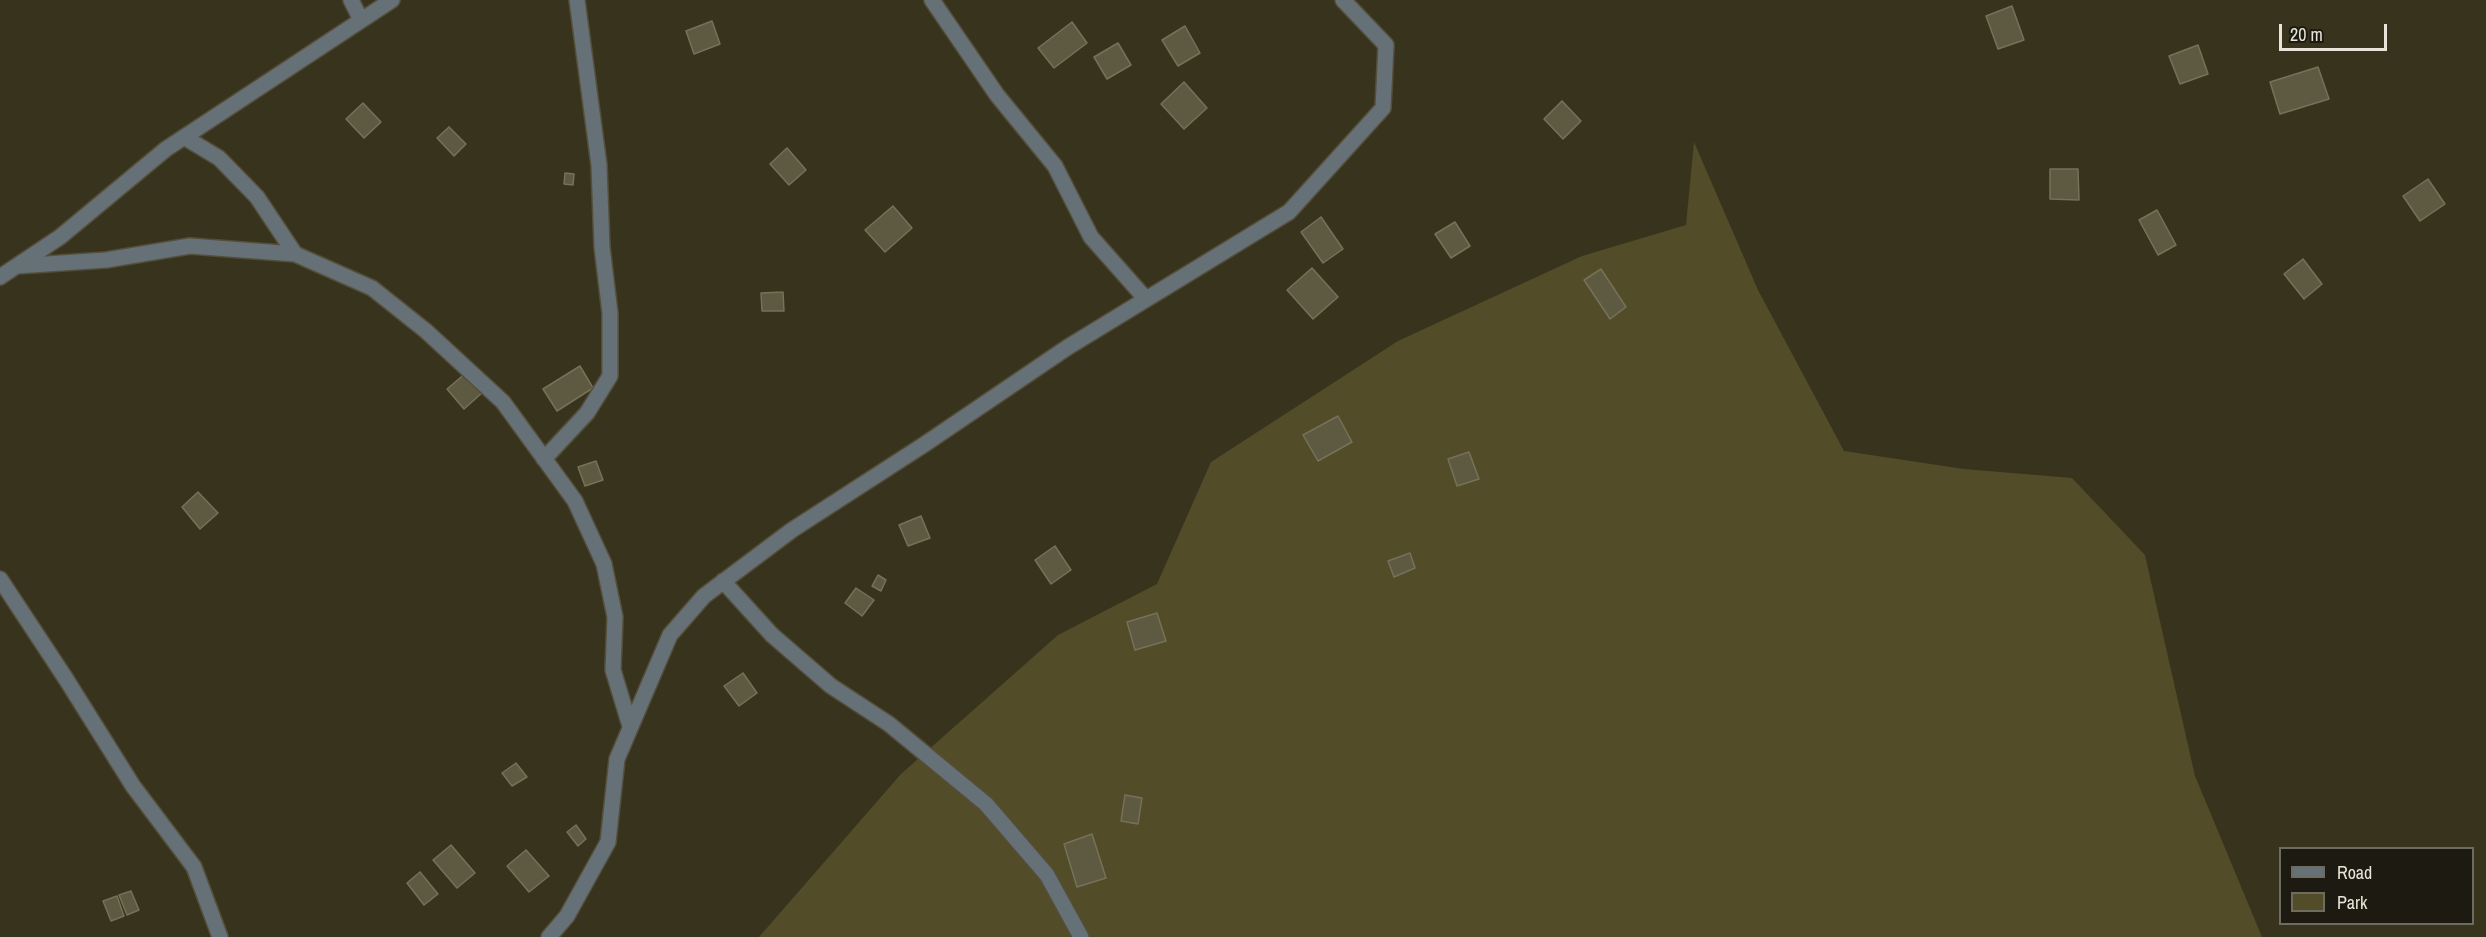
<!DOCTYPE html>
<style>
body{margin:0}
#map{position:relative;width:2486px;height:937px;overflow:hidden;background:#38331d;font-family:"Archivo Narrow",sans-serif}
canvas{display:block}
.legend{position:absolute;left:2279px;top:847px;width:195px;height:78px;box-sizing:border-box;background:#1d1b11;border:2px solid #6e6c61;margin:0;padding:8px 10px;list-style:none;font-size:18px;color:#e8e5d8}
.legend li{display:flex;align-items:center;gap:12px;height:30px}
.legend b{width:30px;border:2px solid #6e6c61}
.scale{position:absolute;left:2279px;top:24px;width:108px;height:27px;box-sizing:border-box;border:3px solid #e8e5d8;border-top:0;padding-left:8px;font-size:18px;line-height:21px;white-space:nowrap;color:#e8e5d8;-webkit-text-stroke:4px #1d1b11;paint-order:stroke}
</style>
<div id="map">
<canvas width="2486" height="937"></canvas>
<ul class="legend">
<li><b style="height:8px;background:#667077"></b>Road</li>
<li><b style="height:16px;background:#534c28"></b>Park</li>
</ul>
<div class="scale">20 m</div>
</div>
<script>
const ctx = document.querySelector('canvas').getContext('2d');
ctx.lineJoin = 'round';
function fillPath(path, color) { ctx.fillStyle = color; ctx.fill(path, 'evenodd'); }
const shape = rows => new Path2D(rows.map(r => 'M' + r).join(''));
function strokePath(path, color, width, dash) { ctx.strokeStyle = color; ctx.lineWidth = width; ctx.lineCap = dash ? 'butt' : 'round'; ctx.setLineDash(dash || []); ctx.stroke(path); }
fillPath(shape([
 [1694,142,1758,290,1844,451,1964,469,2072,478,2145,555,2195,776,2262,937,759,937,901,774,1058,635,1157,584,1211,462,1398,341,1582,256,1686,225]
]), '#534c28');
const building = shape([
 [2012,6,2024,40,1998,49,1986,16,2012,6],
 [712,21,720,44,694,54,686,31,712,21],
 [1072,22,1087,43,1054,68,1038,48,1072,22],
 [1185,26,1200,53,1178,66,1162,40,1185,26],
 [1118,43,1131,65,1107,79,1094,57,1118,43],
 [2198,45,2208,74,2180,84,2169,56,2198,45],
 [2318,67,2329,99,2280,114,2270,82,2318,67],
 [1184,82,1207,108,1184,129,1161,104,1184,82],
 [1562,101,1581,121,1563,139,1544,119,1562,101],
 [363,103,381,122,364,138,346,119,363,103],
 [449,127,466,144,454,156,437,138,449,127],
 [787,148,806,170,789,185,770,164,787,148],
 [2050,169,2078,169,2079,200,2050,199,2050,169],
 [565,173,574,174,573,185,564,184,565,173],
 [2428,179,2445,204,2420,221,2403,196,2428,179],
 [893,206,912,228,885,252,865,230,893,206],
 [2157,210,2176,245,2158,255,2139,220,2157,210],
 [1321,217,1343,249,1323,263,1301,232,1321,217],
 [1455,222,1470,246,1451,258,1435,234,1455,222],
 [2303,259,2322,284,2304,299,2284,274,2303,259],
 [1312,268,1338,297,1313,319,1287,290,1312,268],
 [1601,269,1626,307,1610,319,1584,280,1601,269],
 [783,292,784,311,762,311,761,293,783,292],
 [580,366,593,388,557,411,543,389,580,366],
 [467,372,483,392,464,409,447,389,467,372],
 [1338,416,1352,442,1318,461,1303,435,1338,416],
 [1469,452,1479,479,1457,486,1448,459,1469,452],
 [596,461,603,480,585,486,578,467,596,461],
 [198,492,218,513,200,529,182,507,198,492],
 [921,516,930,538,908,546,899,525,921,516],
 [1055,546,1071,570,1051,584,1035,560,1055,546],
 [1410,553,1415,568,1394,577,1388,561,1410,553],
 [878,575,886,580,881,591,872,586,878,575],
 [856,588,874,600,862,616,845,603,856,588],
 [1157,613,1166,641,1135,650,1127,622,1157,613],
 [743,673,757,693,739,706,724,686,743,673],
 [516,763,527,777,512,786,502,773,516,763],
 [1125,795,1142,798,1138,824,1121,821,1125,795],
 [576,825,586,839,578,846,567,832,576,825],
 [1092,834,1106,878,1077,887,1064,844,1092,834],
 [451,845,475,873,457,888,433,860,451,845],
 [526,850,549,876,529,892,507,866,526,850],
 [420,872,438,894,424,905,407,883,420,872],
 [131,891,139,910,127,915,119,895,131,891],
 [117,896,124,916,111,921,103,901,117,896]
]);
fillPath(building, '#5e5a42');
strokePath(building, '#767158', 1.5);
const minor = shape([
 [351,0,361,20],
 [932,0,997,95,1055,166,1091,237,1145,298],
 [184,137,219,158,257,197,295,254],
 [17,266,106,260,190,246,295,254,372,288,426,331,503,402,575,501,604,564,615,617,613,670,630,726],
 [0,277,60,237,166,149,392,0],
 [544,459,587,413,610,376,610,313,602,247,599,165,577,0],
 [0,579,66,679,133,786,194,867,220,937],
 [723,581,772,635,831,686,889,724,986,804,1047,875,1081,937],
 [549,937,567,916,608,842,617,759,670,635,704,596,792,530,925,444,1068,347,1289,212,1383,108,1386,45,1343,0]
]);
strokePath(minor, '#544f3b', 18);
strokePath(minor, '#667077', 15);
</script>
